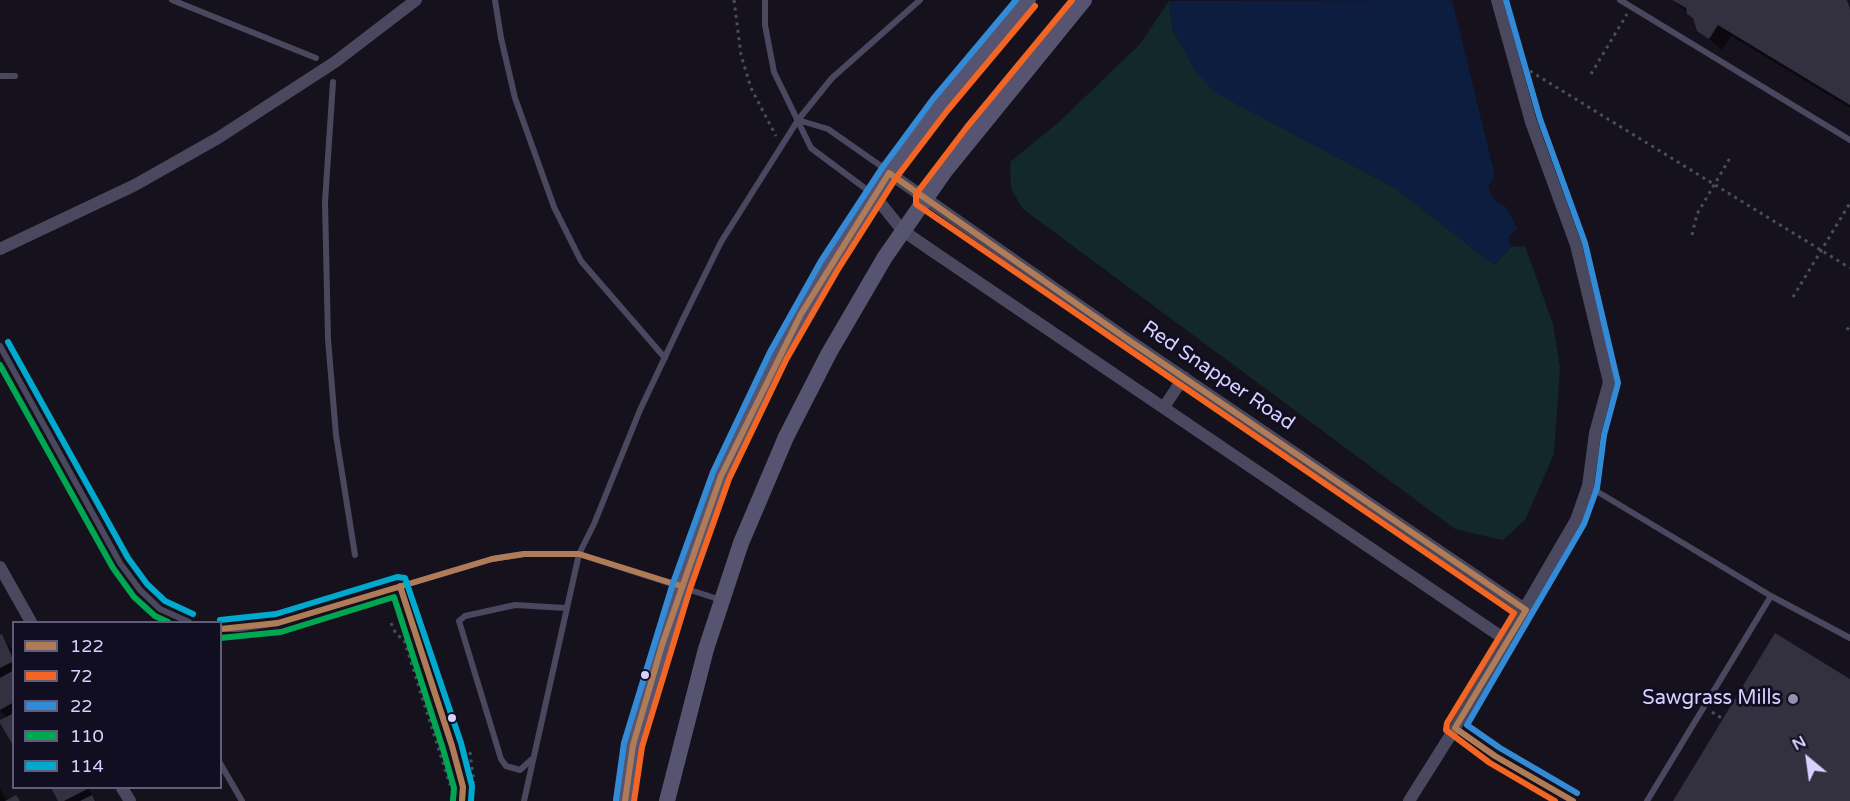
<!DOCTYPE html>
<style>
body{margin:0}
#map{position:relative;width:1850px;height:801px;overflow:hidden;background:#15121d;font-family:"Varela Round",sans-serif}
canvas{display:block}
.legend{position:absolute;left:12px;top:621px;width:210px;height:168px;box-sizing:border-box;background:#120e22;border:2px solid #615c7a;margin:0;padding:8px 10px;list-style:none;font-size:18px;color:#d8d0fe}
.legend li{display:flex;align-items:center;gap:12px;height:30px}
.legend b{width:30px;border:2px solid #615c7a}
.north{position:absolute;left:1778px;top:729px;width:60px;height:60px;-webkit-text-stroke:4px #120e22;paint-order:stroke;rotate:331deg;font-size:16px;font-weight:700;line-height:24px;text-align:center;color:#d8d0fe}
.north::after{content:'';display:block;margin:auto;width:21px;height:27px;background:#d8d0fe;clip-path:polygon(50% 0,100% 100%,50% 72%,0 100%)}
</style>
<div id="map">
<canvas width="1850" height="801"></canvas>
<ul class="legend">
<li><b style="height:8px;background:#b07c57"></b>122</li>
<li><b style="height:8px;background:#f26522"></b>72</li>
<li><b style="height:8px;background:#338bd7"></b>22</li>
<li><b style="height:8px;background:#00a651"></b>110</li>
<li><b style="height:8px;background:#00a9ce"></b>114</li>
</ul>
<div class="north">N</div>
</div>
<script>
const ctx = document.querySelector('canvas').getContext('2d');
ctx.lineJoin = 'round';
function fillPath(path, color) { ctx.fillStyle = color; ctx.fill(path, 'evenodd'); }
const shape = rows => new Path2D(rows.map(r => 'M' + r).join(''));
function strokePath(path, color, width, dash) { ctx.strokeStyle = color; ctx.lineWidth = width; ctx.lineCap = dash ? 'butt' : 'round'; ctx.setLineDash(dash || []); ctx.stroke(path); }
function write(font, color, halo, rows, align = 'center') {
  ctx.font = font + ' "Varela Round",sans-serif'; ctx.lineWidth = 6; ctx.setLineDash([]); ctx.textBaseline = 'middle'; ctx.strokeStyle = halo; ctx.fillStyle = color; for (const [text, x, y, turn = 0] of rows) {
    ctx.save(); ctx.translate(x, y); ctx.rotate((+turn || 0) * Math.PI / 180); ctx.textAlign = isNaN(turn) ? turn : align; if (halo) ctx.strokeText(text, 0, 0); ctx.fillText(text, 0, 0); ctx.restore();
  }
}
fillPath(shape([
 [1169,1,1173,30,1195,70,1215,92,1395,188,1494,265,1511,247,1525,246,1553,324,1560,368,1554,454,1525,520,1503,540,1455,529,1023,209,1011,189,1010,162,1059,122,1140,44]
]), '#12282a');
fillPath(shape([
 [1452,0,1495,176,1488,186,1493,199,1506,207,1517,228,1509,236,1511,247,1494,265,1395,188,1214,92,1195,70,1173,30,1169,1]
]), '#0d1d40');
fillPath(shape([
 [1672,0,1848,0,1850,108,1731,36,1722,50,1698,30,1696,21,1688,13],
 [0,635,14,651,14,744,7,718,0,711],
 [0,788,6,799,16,797,20,801,0,801],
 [52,788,88,788,96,801,60,801]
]), '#0007');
fillPath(shape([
 [1672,0,1847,0,1850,9,1850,105,1718,25,1709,39,1697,31,1693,18,1687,14,1686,8],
 [1775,633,1850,679,1850,801,1673,801],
 [2,634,14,661,0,668,0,635],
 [14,670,14,702,0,710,0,678],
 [14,713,14,747,0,723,0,720],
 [51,788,89,788,64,801,58,801],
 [16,795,20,801,5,801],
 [92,795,95,801,80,801]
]), '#333040');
strokePath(shape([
 [734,0,741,55,751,88,776,136],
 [1530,71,1850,268],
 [1591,74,1627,14],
 [1692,235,1697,214,1730,158],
 [1793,297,1850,203],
 [1847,330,1850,325],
 [391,623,396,634,404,640,450,785],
 [1712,712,1723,719],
 [470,752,474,783]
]), '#45505e', 3, [3, 4.5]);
strokePath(shape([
 [172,0,316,58],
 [495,0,501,38,515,98,554,207,581,261,665,358],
 [765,0,765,25,774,72,811,148,874,195],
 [1620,0,1850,140],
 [0,76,15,76],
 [333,82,325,202,328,339,336,435,355,555],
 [798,120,828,129,888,171],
 [0,346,120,563,140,590,160,609,189,622],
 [1588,486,1771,596,1647,801],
 [400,586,452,746,463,787,462,801],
 [1771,596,1850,638],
 [220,629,239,629,278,623,492,559,524,554,579,554,721,600],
 [1455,728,1495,756,1573,801],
 [531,760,520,770,506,766,501,759,459,621,465,616,515,605,566,608],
 [220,763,242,801],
 [524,801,579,554,594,524,640,410,682,321,721,242,798,120,832,78,920,0]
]), '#4a485e', 6);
strokePath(shape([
 [889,173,1127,339,1526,610],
 [874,195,902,230,928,248,1506,640],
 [0,249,135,185,218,138,335,62,416,0],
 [1164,407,1184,377],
 [0,567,31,622],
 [122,788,130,801],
 [1409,801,1455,728,1576,520,1588,486,1595,433,1609,382,1576,245,1531,122,1497,0]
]), '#4a485e', 12);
strokePath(shape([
 [625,801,633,745,681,586,721,476,778,356,829,266,889,173,940,105,1028,0],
 [667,801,706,649,741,543,786,437,829,353,885,257,945,171,1084,0]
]), '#575471', 16);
strokePath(shape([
 [400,586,452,746,463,787,462,801],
 [220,629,278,623,492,559,524,554,579,554,681,586],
 [625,801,633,745,662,645,721,476,801,314,889,173,1127,339,1526,610,1455,728,1495,756,1573,801]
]), '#b07c57', 6);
strokePath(shape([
 [1072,0,967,127,916,194,916,204,1514,613,1447,723,1446,730,1490,763,1555,801],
 [634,801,642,747,690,589,729,479,786,360,837,271,896,178,947,111,1035,6]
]), '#f26522', 6);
strokePath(shape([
 [1506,0,1540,119,1585,243,1618,383,1604,435,1597,488,1584,524,1467,725,1500,748,1577,793],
 [616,800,624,743,673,583,713,472,770,352,821,261,882,168,933,99,1016,0]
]), '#338bd7', 6);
strokePath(shape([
 [0,365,113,568,134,597,155,616,168,622],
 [220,638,281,632,394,597,443,749,454,788,453,800]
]), '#00a651', 6);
strokePath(shape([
 [8,342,128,558,147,584,165,601,193,614],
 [220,620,276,614,397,577,405,578,461,743,472,786,471,801]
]), '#00a9ce', 6);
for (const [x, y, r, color] of [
 [645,675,5,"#d8d0fe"],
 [1793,699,6,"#948eaf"],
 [452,718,5,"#d8d0fe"]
]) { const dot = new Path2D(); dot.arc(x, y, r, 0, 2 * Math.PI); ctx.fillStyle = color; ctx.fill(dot); strokePath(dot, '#120e22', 2); }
write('20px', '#d8d0fe', '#120e22', [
 ["Red Snapper Road",1218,376,34]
]);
write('20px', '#d8d0fe', '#120e22', [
 ["Sawgrass Mills",1781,699]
], 'right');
</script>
